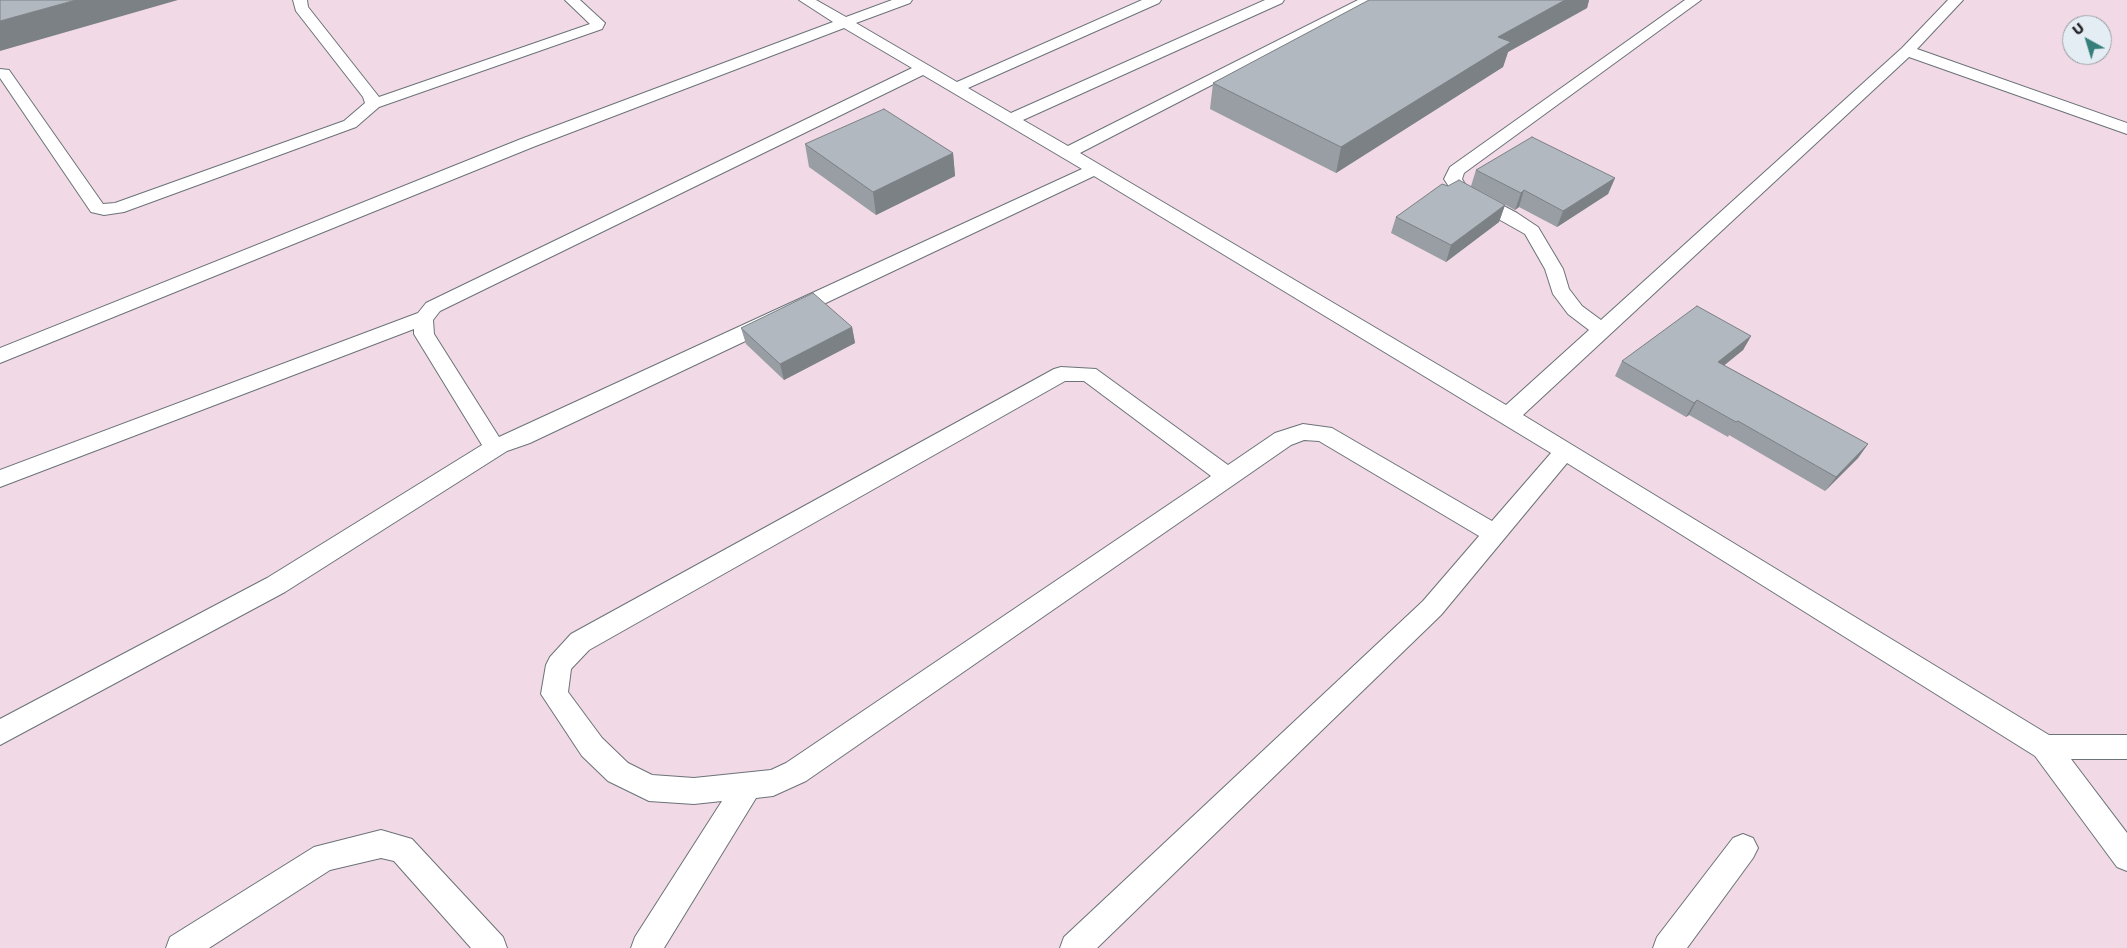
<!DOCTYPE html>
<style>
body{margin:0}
#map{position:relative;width:2127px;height:948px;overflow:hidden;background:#e5edf4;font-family:"Golos Text",sans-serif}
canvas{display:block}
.north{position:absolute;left:2062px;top:15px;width:50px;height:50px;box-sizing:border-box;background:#e5edf4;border:1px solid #979da2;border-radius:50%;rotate:321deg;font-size:14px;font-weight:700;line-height:20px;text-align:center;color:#232528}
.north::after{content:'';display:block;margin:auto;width:18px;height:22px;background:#357e7a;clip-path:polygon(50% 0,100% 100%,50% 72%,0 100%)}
</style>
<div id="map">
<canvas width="2127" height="948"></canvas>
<div class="north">U</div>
</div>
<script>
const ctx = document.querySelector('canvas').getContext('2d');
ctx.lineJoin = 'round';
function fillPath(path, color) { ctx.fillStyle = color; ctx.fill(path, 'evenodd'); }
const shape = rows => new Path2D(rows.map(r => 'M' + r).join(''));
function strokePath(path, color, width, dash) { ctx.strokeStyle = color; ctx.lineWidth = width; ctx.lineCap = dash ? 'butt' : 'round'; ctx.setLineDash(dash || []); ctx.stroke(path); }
fillPath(shape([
 [0,0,2127,0,2127,948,0,948],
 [2072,25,2102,25,2102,55,2072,55]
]), '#f1dae6');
const service = shape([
 [293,0,307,0,308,7,379,97,590,24,565,0,580,0,605,23,602,29,379,107,356,127,124,212,104,215,91,212,0,78,0,69,9,70,103,204,115,203,344,121,365,103,363,97,296,11,293,0],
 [799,0,816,0,846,17,892,0,912,0,910,3,856,23,957,82,1142,0,1161,0,1159,3,968,88,1011,113,1265,0,1284,0,1282,3,1023,120,1068,146,1358,0,1376,0,1080,153,1506,405,1589,330,1568,314,1553,294,1545,269,1525,234,1454,194,1444,179,1450,167,1685,0,1701,0,1464,173,1462,179,1466,186,1517,213,1538,227,1563,269,1569,289,1582,306,1601,320,1902,48,1948,0,1963,0,1917,49,2127,123,2127,134,1909,57,1523,415,2049,735,2127,735,2127,759,2071,759,2127,833,2127,871,2117,867,2035,756,1567,463,1441,615,1097,948,1060,948,1064,937,1423,601,1479,536,1319,441,1304,440,1291,445,806,781,773,796,756,798,664,948,631,948,635,937,722,801,694,804,649,801,608,781,582,756,541,694,546,665,550,657,571,634,1054,369,1061,367,1096,369,1228,465,1275,433,1303,424,1332,428,1492,521,1551,453,1094,176,530,443,507,451,285,592,0,745,0,719,267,578,482,445,414,334,414,329,0,487,0,470,418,313,426,303,912,68,844,28,533,147,0,363,0,348,521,139,833,22,799,0],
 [923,75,1082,169,499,437,434,334,433,320,440,311,923,75],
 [1065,381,1084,381,1211,476,786,763,771,770,694,778,652,775,628,763,602,738,568,692,571,669,589,650,1065,381],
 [381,830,412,839,503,937,507,948,471,948,394,861,381,858,330,870,209,948,166,948,170,937,314,847,381,830],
 [1743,834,1753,838,1758,848,1753,858,1687,948,1653,948,1657,937,1733,838,1743,834]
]);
strokePath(service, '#6b7278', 2);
fillPath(service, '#fff');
fillPath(shape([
 [1369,0,1589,0,1587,8,1508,52,1503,67,1336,173,1210,109,1213,83],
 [805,144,953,153,955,176,876,215,809,167],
 [1476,170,1615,178,1608,194,1557,227,1519,207,1515,210,1473,187,1505,205,1499,222,1446,262,1391,233,1396,217,1448,186,1471,186],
 [852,327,855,343,784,380,746,344,741,328],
 [1751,336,1743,350,1724,365,1868,444,1858,458,1825,491,1729,435,1728,437,1689,415,1686,417,1615,376,1622,361]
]), '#989ea4');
fillPath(shape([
 [76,0,178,0,0,51,0,21],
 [1565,0,1589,0,1587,8,1508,52,1503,67,1336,173,1341,147,1498,37],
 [953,153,955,176,876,215,873,192],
 [1615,178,1608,194,1557,227,1563,211],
 [1524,190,1519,207,1515,210,1521,193],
 [1505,205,1499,222,1446,262,1451,245],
 [852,327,855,343,784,380,780,364],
 [1751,336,1743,350,1710,377,1718,362],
 [1697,400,1689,415,1686,417,1694,403],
 [1868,444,1858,458,1825,491,1836,477]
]), '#7c8186');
const building = shape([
 [0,0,76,0,0,21,0,0],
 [1369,0,1565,0,1498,37,1511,42,1341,147,1213,83,1369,0],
 [884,109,953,153,873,192,805,144,884,109],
 [1532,137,1615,178,1563,211,1524,190,1521,193,1476,170,1532,137],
 [1459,180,1505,205,1451,245,1396,217,1442,184,1448,186,1459,180],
 [813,293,852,327,780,364,741,328,813,293],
 [1697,306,1751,336,1718,362,1868,444,1836,477,1738,421,1736,422,1697,400,1694,403,1622,361,1697,306]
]);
fillPath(building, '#b1b8bf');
strokePath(building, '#7c8186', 1);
</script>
